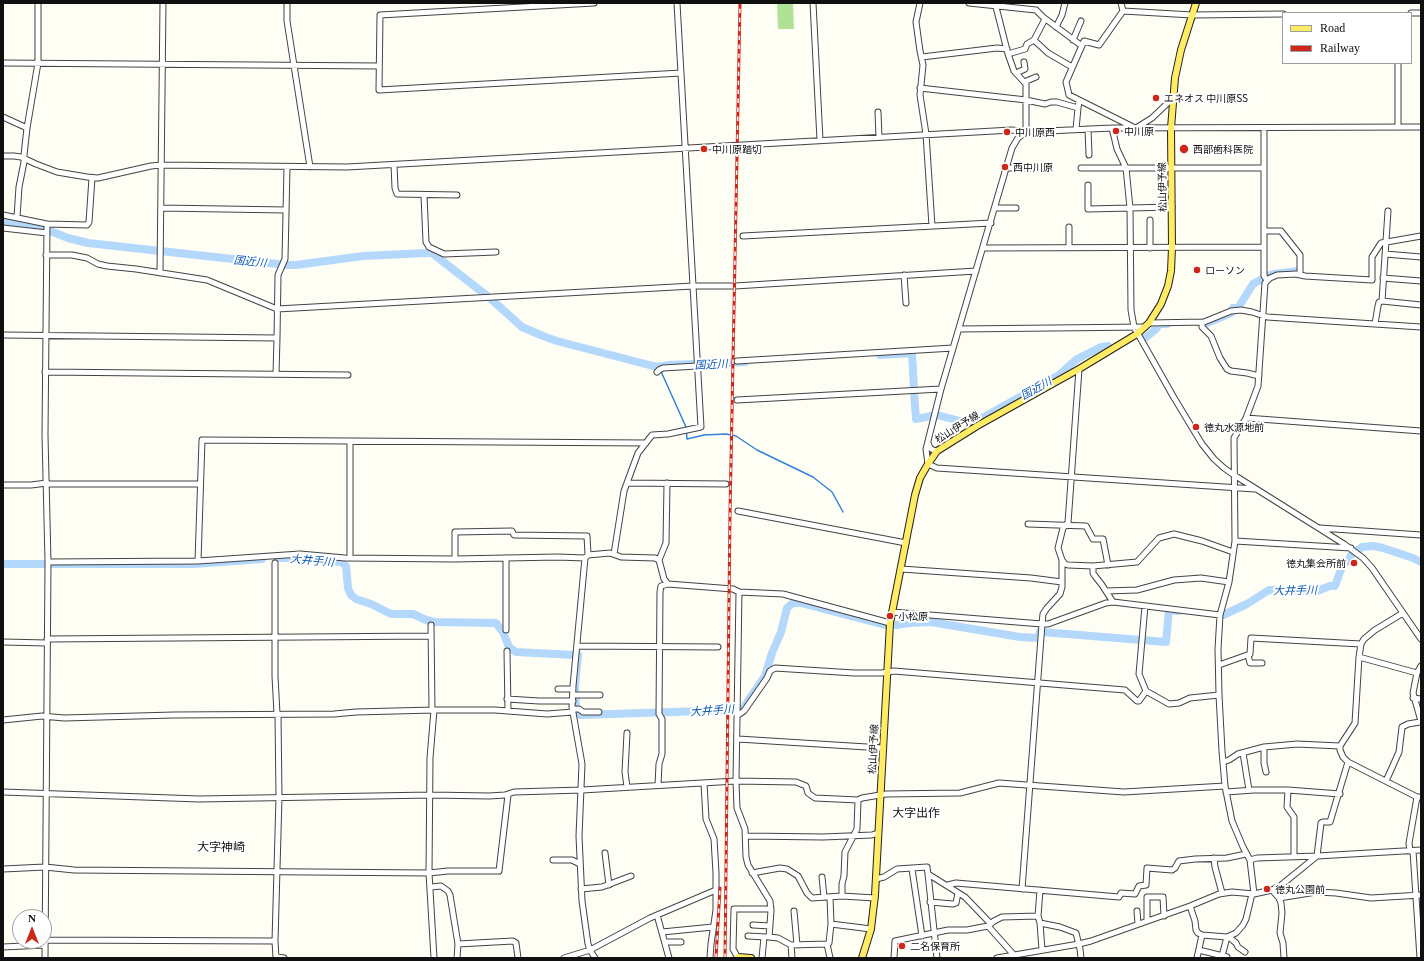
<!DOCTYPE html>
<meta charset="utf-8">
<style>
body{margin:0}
#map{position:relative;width:1424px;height:961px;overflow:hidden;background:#fffef4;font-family:Georgia,serif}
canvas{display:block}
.frame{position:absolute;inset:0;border:4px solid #101010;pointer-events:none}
.legend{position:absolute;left:1282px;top:12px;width:130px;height:52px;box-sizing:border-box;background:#fff;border:1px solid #9f9f9f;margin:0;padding:5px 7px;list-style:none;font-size:12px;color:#101010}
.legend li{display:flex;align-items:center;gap:8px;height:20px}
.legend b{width:20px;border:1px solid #9f9f9f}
.north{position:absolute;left:12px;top:909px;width:40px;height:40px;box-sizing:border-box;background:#fff;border:1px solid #9f9f9f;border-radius:50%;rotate:0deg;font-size:11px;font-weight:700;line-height:16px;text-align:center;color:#101010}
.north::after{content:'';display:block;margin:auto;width:14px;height:18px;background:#d02519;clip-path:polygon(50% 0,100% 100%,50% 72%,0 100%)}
</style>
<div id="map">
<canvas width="1424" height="961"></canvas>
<div class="frame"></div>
<ul class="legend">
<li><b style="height:5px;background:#ffeb64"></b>Road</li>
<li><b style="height:5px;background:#d02519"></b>Railway</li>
</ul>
<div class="north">N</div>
</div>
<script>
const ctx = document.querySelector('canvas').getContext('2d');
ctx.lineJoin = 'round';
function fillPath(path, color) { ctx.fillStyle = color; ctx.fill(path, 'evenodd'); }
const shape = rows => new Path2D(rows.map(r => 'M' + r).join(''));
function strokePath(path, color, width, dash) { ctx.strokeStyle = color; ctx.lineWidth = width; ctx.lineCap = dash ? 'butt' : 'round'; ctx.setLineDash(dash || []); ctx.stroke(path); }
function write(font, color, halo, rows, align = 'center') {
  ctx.font = font + ' Georgia,"Noto Sans JP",serif'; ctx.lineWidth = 4; ctx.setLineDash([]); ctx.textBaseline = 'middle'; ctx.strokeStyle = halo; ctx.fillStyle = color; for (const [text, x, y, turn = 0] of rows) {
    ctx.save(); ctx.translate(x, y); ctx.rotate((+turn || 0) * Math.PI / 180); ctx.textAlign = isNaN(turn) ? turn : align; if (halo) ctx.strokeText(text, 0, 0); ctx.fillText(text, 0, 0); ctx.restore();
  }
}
fillPath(shape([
 [777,3,793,3,794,29,778,29]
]), '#afe196');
const water = shape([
 [3,218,17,219,43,225,46,227,45,230,3,226,3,218]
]);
fillPath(water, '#b3d8fc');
strokePath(water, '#3284db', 1);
strokePath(shape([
 [659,367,686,427,687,439,704,435,726,434,736,436,757,450,813,477,832,492,843,512]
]), '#3284db', 1.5);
strokePath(shape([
 [40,227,68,238,88,243,287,265,296,265,363,256,428,253,432,253,486,295],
 [1265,277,1273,274,1299,271],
 [491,299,522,327,543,336,557,341,653,366,659,367,669,365,745,362],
 [1233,308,1238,308,1253,284,1264,278],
 [1207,323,1231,313],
 [1144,339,1156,329,1159,324,1167,324],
 [880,355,912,353,914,389],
 [914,392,916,419,931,416],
 [937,415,960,421,977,421,1059,375,1077,359,1101,347,1108,346],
 [277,558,304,558,341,562,346,566,348,588,351,595,356,599,371,604,391,614,413,614,426,620,435,622,496,623,503,632,509,647,516,652,575,655],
 [3,564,194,564,262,559],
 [1223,615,1247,604,1269,590,1317,591,1330,586,1335,586,1343,564,1348,561,1352,554,1362,547,1373,546,1383,548,1413,558,1421,562],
 [896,625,910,623,931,622,1020,637,1039,638,1040,632],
 [1042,632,1166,642,1169,610,1178,611],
 [578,655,575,688,576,707,580,715,734,710,741,709,744,707,765,676,772,653,781,632,787,608,793,603,801,603,885,625]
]), '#b3d8fc', 8);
const minor = shape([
 [287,3,287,21,310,167],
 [594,3,380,15,379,90,681,73],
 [813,3,820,140],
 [920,3,916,22,920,51,923,65,920,95,926,134,932,226],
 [969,3,1036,10,1043,17,1082,46],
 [1121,3,1123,11,1099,45,1084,41,1066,82,1069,95,1135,128],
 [996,7,1008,54,1014,71,1026,84,1026,132],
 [1123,11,1192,15,1283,14],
 [1411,13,1421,13],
 [1045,19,1034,40,1048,53,1072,67],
 [1056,27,1062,15,1065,3],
 [1073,40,1081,21],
 [1008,54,1025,49,1027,44,1034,40],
 [922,57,997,48,1007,49],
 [3,63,379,66],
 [1398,63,1398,127],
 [1016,73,1025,69,1024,62],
 [1024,82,1036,77],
 [920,88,1026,100,1045,104,1051,102,1057,102,1078,108,1079,101],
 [878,112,879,137],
 [3,117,27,128],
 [1112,128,1117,149,1126,168,1130,208,1131,310,1134,327,1173,396,1202,444,1214,459,1224,468,1234,475,1344,544,1363,558,1372,568,1421,639],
 [1136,128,1152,118,1173,98],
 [1264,128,1264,276,1267,280],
 [1076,129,1078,108],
 [1088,129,1089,155],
 [1026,132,1018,138,1012,148,941,389,926,449,928,464,937,468,1255,489],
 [3,156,14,156,21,157,36,164,57,172,87,177,98,178,151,166,162,165,347,167,1012,130,1026,132,1112,128,1421,127],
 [394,165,395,188,397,194,457,195],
 [1006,168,1034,168],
 [1081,168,1264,168],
 [1088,185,1088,209,1172,207],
 [424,195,426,242,429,247,444,254,496,252],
 [161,208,286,210],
 [995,208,1016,208],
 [3,215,47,224,45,435,48,562,45,958],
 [17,217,19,187,24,162,24,155,27,128,38,63,38,3],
 [1150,220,1150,248],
 [47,224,87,225,89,222,92,178],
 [1069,227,1069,248],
 [3,228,47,233],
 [1264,231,1281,231,1300,255,1300,275],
 [743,236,991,223],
 [983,248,1264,247],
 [1385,254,1421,257],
 [46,255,72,255,87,258,98,264,107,266,136,269,207,280,277,309,693,286,735,286,976,271],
 [160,273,163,3],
 [904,275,906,303],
 [1383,278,1421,281],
 [1382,301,1421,305],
 [1202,322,1202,327,1211,336,1220,358,1227,369,1231,371,1247,373,1259,376],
 [1149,323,1204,322,1231,311,1241,310,1252,312,1267,317,1421,327],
 [1375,324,1378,306,1379,302,1382,301,1388,211],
 [959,329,1145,327],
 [3,335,277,338,278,275,285,259,287,167],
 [737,361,953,348],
 [45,372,348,375],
 [657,372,659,370,663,368,697,366],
 [276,374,277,338],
 [737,400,941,389],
 [1246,418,1421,431],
 [928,443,930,448,933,450,937,451],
 [627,483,726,484],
 [47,484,200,484],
 [3,485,31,485,47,483],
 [738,511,906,543],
 [1028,524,1086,526,1093,539,1103,539,1108,565],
 [1320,528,1421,535],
 [1235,541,1351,548],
 [614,554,624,491,638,453,652,435,668,434,701,427,677,3],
 [350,557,350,441],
 [455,559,455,532,512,531,514,535,587,536,588,555],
 [659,560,666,543,667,483],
 [1062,560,1065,564,1068,565,1093,566,1137,562,1159,538,1174,534,1202,541,1233,552],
 [198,561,202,440,646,443],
 [48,562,198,561,300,554,345,558,455,559,558,557,585,558],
 [275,563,275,676,277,714],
 [1093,566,1093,573,1095,576,1102,585,1113,602],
 [901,569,1031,578,1062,582],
 [1106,591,1137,590,1174,580,1201,578,1229,582],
 [739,592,736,781,737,808,745,829,746,857,748,865,770,901,771,911,769,937,778,938,791,945,792,958],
 [1145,606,1139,674,1146,691],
 [892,612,1042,624,1048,624,1106,603,1113,602,1220,615],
 [1403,613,1375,630,1364,639,1361,644,1359,657,1355,723,1340,746,1340,750,1343,757,1348,762,1417,797,1421,797],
 [431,625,432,710],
 [506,630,506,558],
 [47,639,430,636],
 [3,642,47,643],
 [577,646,718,647],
 [507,651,508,711],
 [1248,655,1250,663,1262,663],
 [1359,657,1417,673],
 [1219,665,1250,654,1251,638,1361,644],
 [1421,666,1417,673,1413,693,1421,721],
 [558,689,573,689],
 [573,695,600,695],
 [1413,698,1421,699],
 [507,699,539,701,573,701],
 [573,709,579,709,583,712,599,712],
 [434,710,430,758,429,873,434,958],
 [738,715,744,711,767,678,770,671,775,668,854,673,882,673,894,671,1125,690,1137,701,1139,701,1146,691,1169,704,1179,703,1190,698,1219,695],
 [3,720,42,716,64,718,174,715,334,714,356,712,434,710,495,710,547,714,573,712],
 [627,733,625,772,627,787],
 [738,739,883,748],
 [1264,747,1264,763,1266,772],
 [1243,753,1249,790],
 [1223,762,1229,760,1238,754,1264,747,1297,744,1340,746],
 [1386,781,1399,752,1402,727,1408,724,1420,722],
 [704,783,706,819,714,839,716,873,716,910,711,944,710,958],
 [658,785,659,764,662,754,662,719,659,714,660,592,661,586,668,584],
 [1288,790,1287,807,1294,817,1294,856],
 [3,792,199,799,431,795,489,796,505,795,514,792,582,790,736,781,796,782,806,786,808,793,815,798,858,800,862,798,886,794,960,793,999,783,1124,792,1225,786],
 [1226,792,1254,790,1288,790,1340,794],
 [746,836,823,837,872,835,878,833],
 [1410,851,1409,843,1417,797],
 [1413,851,1420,958],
 [605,853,609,885],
 [1214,858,1215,867,1222,893],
 [553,860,572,860,580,864],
 [1250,860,1257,858,1317,856,1321,823,1323,822,1330,822,1348,762],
 [3,869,45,867,74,870,429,873,448,871,499,871,508,795],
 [912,869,922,936],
 [752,873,780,868,787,869,798,876,807,893,812,898,842,896,875,898],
 [928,874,937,958],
 [822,877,824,897],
 [876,879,884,877,897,869,927,867,928,874,965,897,990,923],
 [948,885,956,883,1119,897,1121,893,1135,894,1139,886,1146,885,1147,868,1172,870,1175,868,1179,861,1195,859,1227,858,1246,854],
 [431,887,441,886,448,891,450,895,458,944,513,941,516,943,518,958],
 [581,889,602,887,631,876],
 [1022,889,1042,624,1043,614,1047,608,1060,594,1062,587,1062,560,1058,548,1063,528,1068,523,1079,369],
 [1040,890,1038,916,1040,923,1060,927,1076,933,1080,949,1081,958],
 [1272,890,1279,898,1281,903,1282,913,1280,933,1283,943,1284,958],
 [1254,894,1250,860,1243,847,1232,821,1225,786,1222,751,1219,695,1218,649,1220,615,1229,582,1235,541,1234,438,1246,418,1258,386,1265,283,1270,278,1277,275,1296,274,1305,276,1372,280,1372,257,1381,243,1421,236],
 [842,896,842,884,844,876,845,852,857,829,858,800],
 [1279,898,1316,892,1336,893,1371,898,1421,895],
 [930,902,953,904,956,903,958,893],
 [1190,906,1195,921,1196,930,1198,933,1202,935,1197,958],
 [794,911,797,945],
 [1137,911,1138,924],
 [657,915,669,958],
 [1147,921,1147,897,1163,897,1164,916],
 [1040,923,1042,950],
 [831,924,871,929],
 [753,925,770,926],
 [988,926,1014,955],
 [662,932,713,927],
 [1202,935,1227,937,1236,933,1243,925,1246,919,1252,894],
 [748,936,766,937],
 [1229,937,1236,943,1238,947,1245,952],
 [45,940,275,941],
 [665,942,681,942],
 [827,944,830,958],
 [791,945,827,944,829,943,831,924,830,897],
 [3,947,45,945],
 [1199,950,1227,957],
 [1222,956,1227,937],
 [277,957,284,958],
 [276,958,275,941,279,797,278,715],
 [457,958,458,944],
 [564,958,590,950,650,918,716,890],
 [595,958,590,950,588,944,582,901,579,836,582,764,572,707,573,686,585,558,588,555,610,553,621,557,655,558,659,560,664,579,668,584,733,589,739,592,783,594,890,623],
 [738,958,733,949,734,909,771,909],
 [762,958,764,937],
 [894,958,895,941,948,930,967,930,988,926,994,921,1002,917,1038,916],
 [997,958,1079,944,1091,941,1190,906,1219,894,1232,892,1254,894,1272,890,1280,886,1317,856,1421,850]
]);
const major = shape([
 [738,957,751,958],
 [862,958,871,929,875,895,890,623,915,495,920,478,928,464,937,451,977,426,1079,369,1137,334,1149,323,1161,304,1168,286,1171,271,1172,248,1171,128,1175,78,1181,50,1196,3]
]);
strokePath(minor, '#434343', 7);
strokePath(major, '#212121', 8);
strokePath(minor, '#fff', 5);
strokePath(major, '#ffeb64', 6);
const rail = shape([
 [716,958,720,888],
 [725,958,730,513,740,3]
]);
strokePath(rail, '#d02519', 3);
strokePath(rail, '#fff', 1.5, [4.5]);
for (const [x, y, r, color] of [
 [1156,98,4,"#d02519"],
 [1116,131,4,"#d02519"],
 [1007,132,4,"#d02519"],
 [704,149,4,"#d02519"],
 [1184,149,5,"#d02519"],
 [1005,167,4,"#d02519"],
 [1197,270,4,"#d02519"],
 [1196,427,4,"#d02519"],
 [1354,563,4,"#d02519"],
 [890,616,4,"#d02519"],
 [1267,889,4,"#d02519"],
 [902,946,4,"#d02519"]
]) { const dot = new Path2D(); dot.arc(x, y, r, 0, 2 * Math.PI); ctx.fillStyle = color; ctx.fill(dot); strokePath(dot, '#fff', 1.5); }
write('10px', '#101010', '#fff', [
 ["エネオス 中川原SS",1164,98],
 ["中川原",1124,131],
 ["中川原西",1015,132],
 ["中川原踏切",712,149],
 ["西部歯科医院",1193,149],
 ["西中川原",1013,167],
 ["ローソン",1205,270],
 ["徳丸水源地前",1204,427],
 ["徳丸集会所前",1346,563,"right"],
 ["小松原",898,616],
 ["徳丸公園前",1275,889],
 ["二名保育所",910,946]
], 'left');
write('10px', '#101010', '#fff', [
 ["松山伊予線",1162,187,-91],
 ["松山伊予線",957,427,-32],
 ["松山伊予線",873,749,-87]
]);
write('italic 11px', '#0b56b1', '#fff', [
 ["国近川",250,261,6],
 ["国近川",711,364,-3],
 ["国近川",1036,388,-29],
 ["大井手川",312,560,5],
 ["大井手川",1295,590,-1],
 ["大井手川",712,710,-4]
]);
write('12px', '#101010', '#fff', [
 ["大字出作",916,812],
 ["大字神崎",221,846]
]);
</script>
